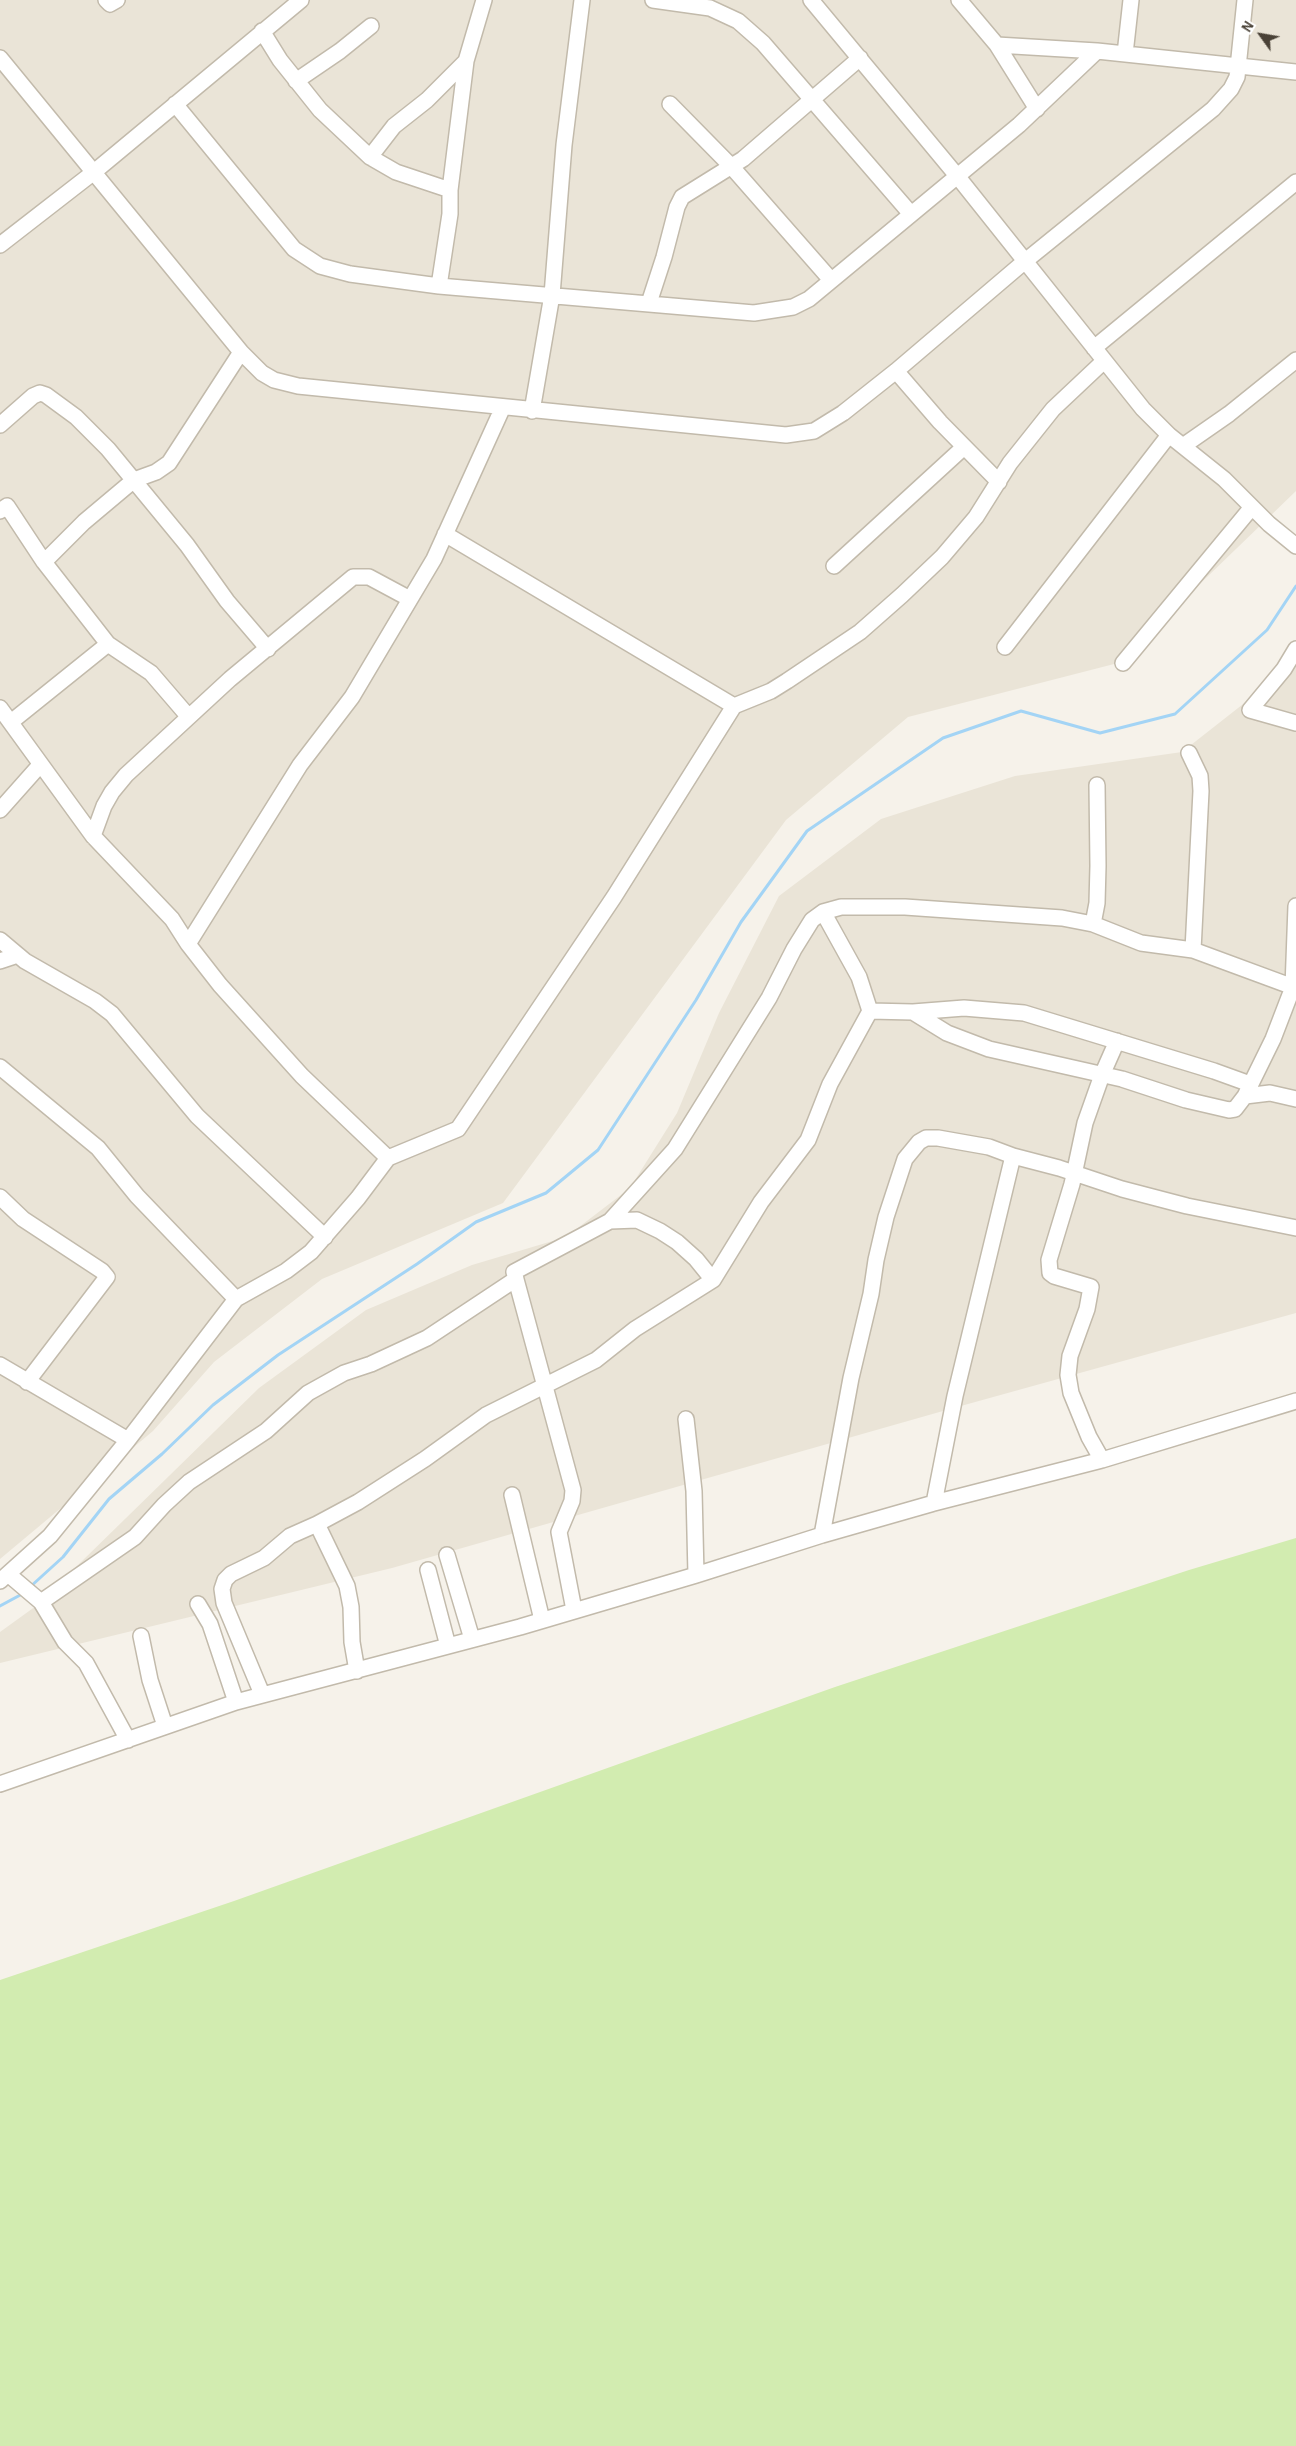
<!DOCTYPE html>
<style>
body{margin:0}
#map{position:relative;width:1296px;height:2446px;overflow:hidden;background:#f6f2ea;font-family:"Alegreya Sans",sans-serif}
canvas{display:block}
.north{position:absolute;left:1236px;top:10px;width:50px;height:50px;-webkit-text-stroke:4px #fff;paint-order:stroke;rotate:302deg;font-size:14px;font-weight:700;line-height:20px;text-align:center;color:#4a4237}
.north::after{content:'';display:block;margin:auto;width:18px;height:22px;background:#4a4237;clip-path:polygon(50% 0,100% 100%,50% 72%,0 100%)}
</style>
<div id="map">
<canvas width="1296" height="2446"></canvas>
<div class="north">N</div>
</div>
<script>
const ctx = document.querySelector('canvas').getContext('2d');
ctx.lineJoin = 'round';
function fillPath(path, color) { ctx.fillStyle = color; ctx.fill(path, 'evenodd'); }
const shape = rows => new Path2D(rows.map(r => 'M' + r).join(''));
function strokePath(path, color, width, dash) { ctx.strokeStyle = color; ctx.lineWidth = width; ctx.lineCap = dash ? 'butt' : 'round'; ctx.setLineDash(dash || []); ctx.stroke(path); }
fillPath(shape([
 [0,0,1296,0,1296,491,1118,663,908,717,786,820,503,1203,322,1279,214,1362,153,1431,0,1559],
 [1296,649,1296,1313,950,1409,392,1568,0,1663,0,1632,36,1606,259,1388,366,1310,472,1265,566,1237,630,1188,677,1113,719,1013,779,896,881,819,1015,776,1182,752,1261,690]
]), '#eae4d7');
fillPath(shape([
 [1296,1538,1296,2446,0,2446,0,1980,234,1901,835,1687,1189,1570]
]), '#d2ecb0');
strokePath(shape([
 [30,1587,63,1557,109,1499,162,1454,213,1405,278,1355,417,1264,476,1222,546,1193,598,1150,696,1000,741,922,807,831,943,738,1021,711,1100,733,1175,714,1267,630,1296,586],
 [0,1606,24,1593]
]), '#a3d4f5', 3);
const minor = shape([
 [106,0,110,4,117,0],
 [653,0,710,8,738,21,763,43,911,214],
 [811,0,958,177,1143,409,1169,435,1224,479,1269,524,1296,546],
 [959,0,997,45,1037,109],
 [262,31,280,60,320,110,370,157,396,172,450,190],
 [997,45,1097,51,1296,72],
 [1125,54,1131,0],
 [0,58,241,352,262,373,274,380,298,386,786,435,814,431,843,413,896,371,1024,262,1213,109,1231,89,1237,77,1245,0],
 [296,81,340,51,371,26],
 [175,104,294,249,320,266,350,274,439,286,754,313,793,307,809,299,1019,125,1097,51],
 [670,104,731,166,831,280],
 [370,157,394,126,427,100,466,61],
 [0,245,94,172,301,0],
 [439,286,450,214,450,190,466,61,484,0],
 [649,303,664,257,677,207,682,197,743,159,860,58],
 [1094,348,1296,182],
 [896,371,940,422,999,482],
 [532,411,552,295,564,145,582,0],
 [0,425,33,396,40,393,46,395,76,417,108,449,187,545,227,601,268,649],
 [1183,446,1229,414,1296,360],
 [0,511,7,506,44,562,108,644,151,673,188,716],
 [445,534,734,706],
 [44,562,84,522,134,480,156,472,169,463,241,352],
 [834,566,964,447],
 [1005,647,1169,435],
 [1296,649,1284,669,1250,710,1296,723],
 [1123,663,1252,507],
 [0,708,93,836,172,919,188,944,220,985,302,1076,388,1158],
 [11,722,108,644],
 [1189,753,1200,776,1201,791,1193,950],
 [0,810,40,765],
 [93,836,104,806,112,792,126,775,230,679,353,577,369,577,410,599],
 [1093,924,1097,903,1098,866,1097,785],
 [0,940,25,961,95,1001,112,1014,197,1116,325,1237],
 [188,944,300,765,352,697,434,559,503,407],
 [0,961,18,955],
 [870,1011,913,1012,964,1008,1024,1013,1214,1071,1250,1084],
 [913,1012,947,1033,989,1049,1122,1079,1186,1100,1229,1110,1235,1109,1245,1096,1273,1039,1293,987,1296,906],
 [0,1067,98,1148,137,1196,236,1299],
 [1245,1096,1270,1093,1296,1099],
 [0,1197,23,1219,102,1271,107,1277,27,1382],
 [610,1221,637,1220,660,1231,677,1242,696,1259,713,1280],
 [0,1365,128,1440],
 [686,1419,694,1491,696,1575],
 [1102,1460,1089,1437,1071,1393,1068,1375,1070,1356,1087,1309,1091,1287,1054,1276,1050,1273,1049,1260,1072,1184,1085,1123,1102,1075,1117,1041],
 [512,1495,542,1620],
 [934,1503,955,1396,1013,1156],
 [317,1524,358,1502,425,1459,486,1415,596,1360,635,1329,713,1280,761,1202,808,1140,830,1084,870,1011,859,977,823,912],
 [822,1535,851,1378,871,1294,876,1260,886,1217,905,1159,919,1142,926,1138,938,1138,989,1147,1013,1156,1059,1168,1122,1189,1187,1206,1296,1228],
 [447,1555,472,1639],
 [428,1570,448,1646],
 [8,1574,41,1602,65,1642,86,1663,128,1740],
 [0,1581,50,1536,128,1440,236,1299,286,1271,311,1252,358,1198,388,1158,458,1129,614,897,734,706,771,691,787,681,860,632,902,595,942,557,976,517,1010,463,1053,409,1104,361],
 [41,1602,135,1537,164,1505,189,1482,266,1431,308,1393,344,1373,371,1364,427,1338,516,1279],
 [198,1604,210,1624,236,1702],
 [574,1610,559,1532,572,1501,573,1490,514,1272,610,1221,675,1149,769,998,794,949,812,920,823,912,841,907,905,907,1062,918,1093,924,1141,943,1193,950,1296,988],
 [141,1636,150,1680,165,1726],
 [262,1694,224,1603,222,1589,225,1580,231,1574,264,1558,290,1536,317,1524,347,1586,351,1607,352,1642,357,1671],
 [0,1784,236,1702,520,1627,696,1575,822,1535,934,1503,1102,1460,1296,1401]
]);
strokePath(minor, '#c2baab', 18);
strokePath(minor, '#fff', 15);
</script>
